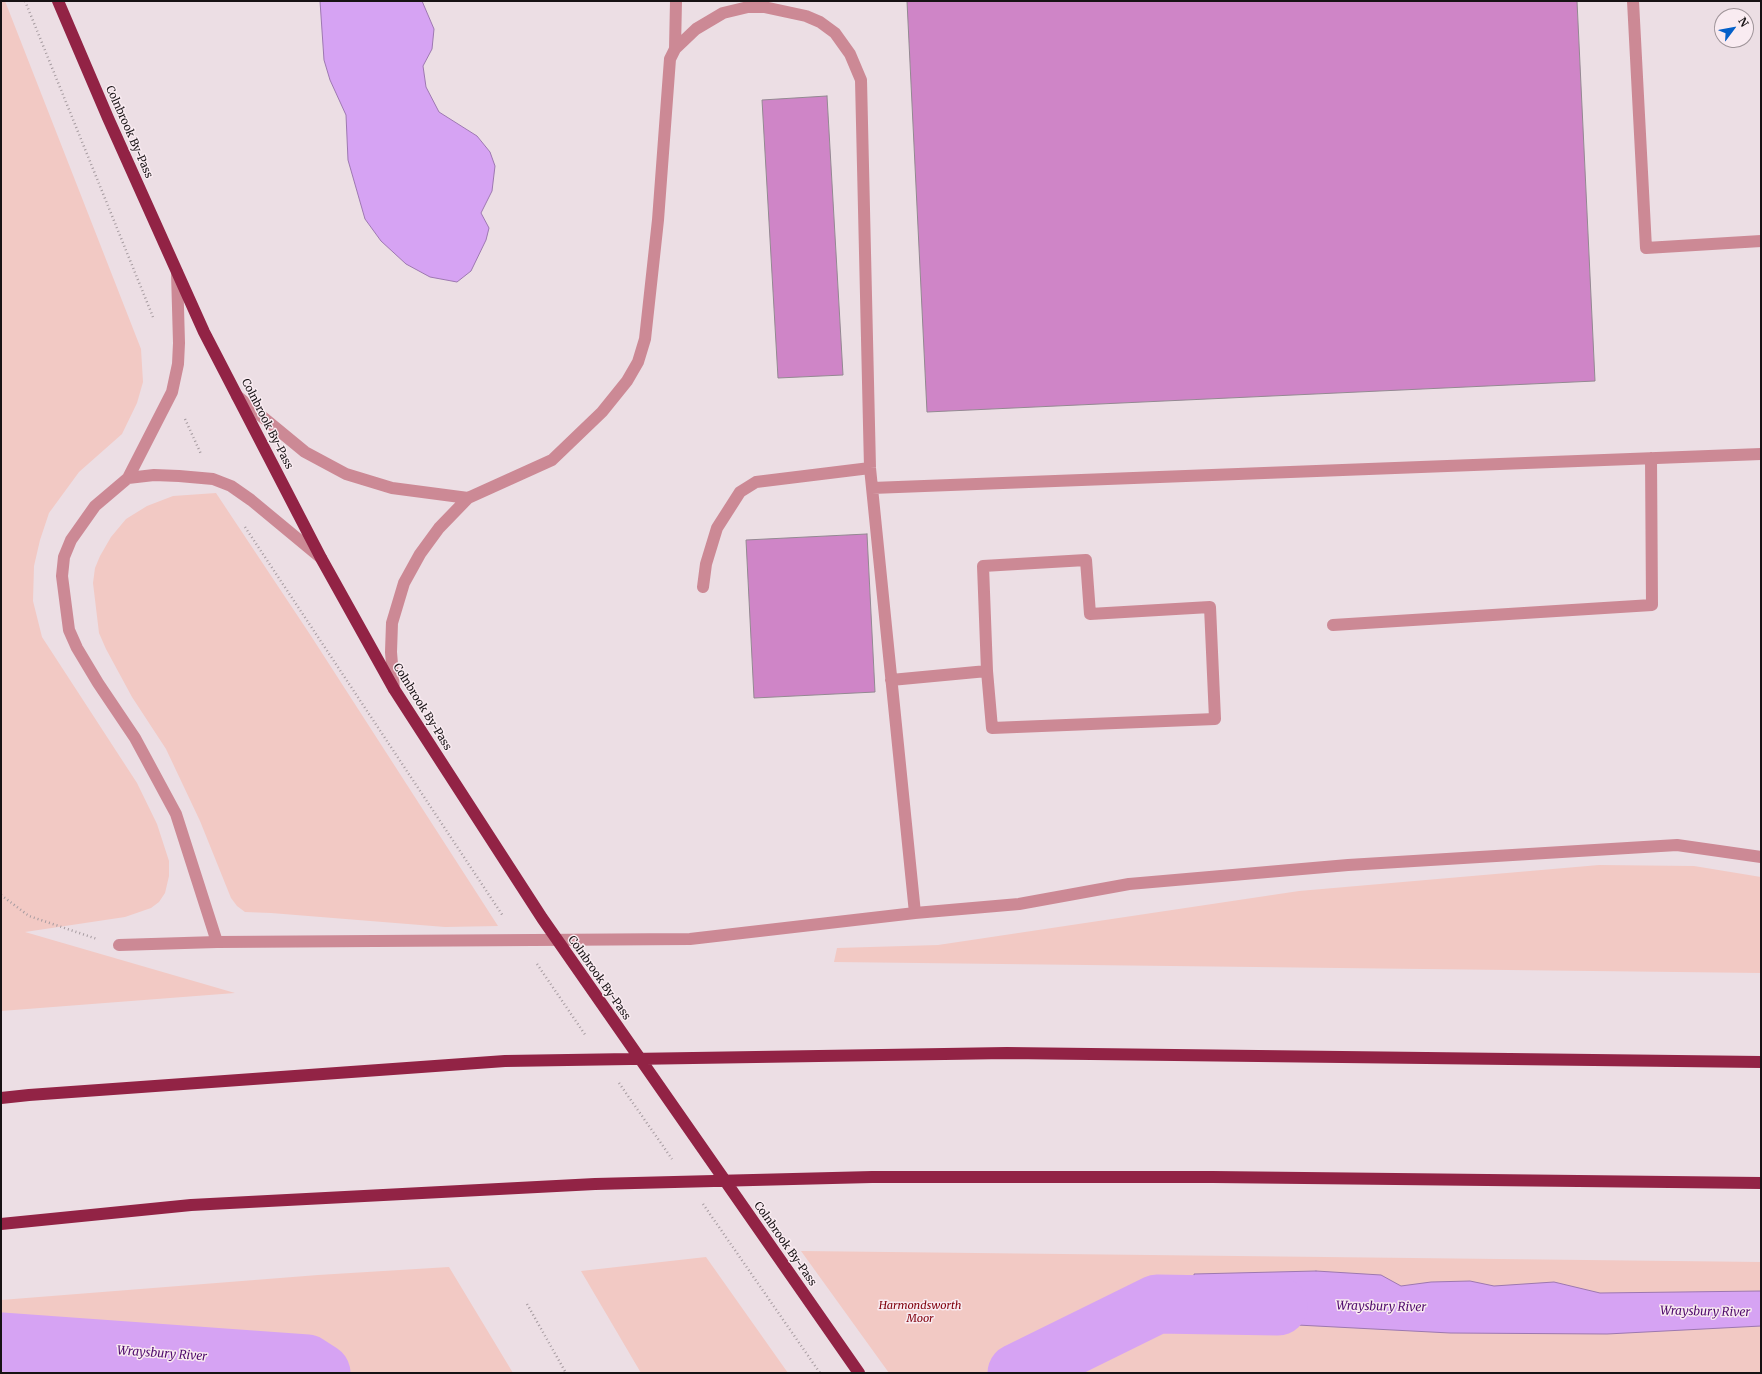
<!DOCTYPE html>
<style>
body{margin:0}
#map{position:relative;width:1762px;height:1374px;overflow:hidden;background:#ecdee4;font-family:Merriweather,serif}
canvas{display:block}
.frame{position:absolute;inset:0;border:2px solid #171214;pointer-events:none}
.north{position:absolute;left:1714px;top:8px;width:40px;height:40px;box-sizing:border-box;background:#f9ebf1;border:1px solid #9f9499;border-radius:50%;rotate:58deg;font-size:11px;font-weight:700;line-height:16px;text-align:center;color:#171214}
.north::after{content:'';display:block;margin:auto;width:14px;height:18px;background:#0460c9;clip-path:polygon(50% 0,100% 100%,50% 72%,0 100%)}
</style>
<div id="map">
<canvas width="1762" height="1374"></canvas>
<div class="frame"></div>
<div class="north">N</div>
</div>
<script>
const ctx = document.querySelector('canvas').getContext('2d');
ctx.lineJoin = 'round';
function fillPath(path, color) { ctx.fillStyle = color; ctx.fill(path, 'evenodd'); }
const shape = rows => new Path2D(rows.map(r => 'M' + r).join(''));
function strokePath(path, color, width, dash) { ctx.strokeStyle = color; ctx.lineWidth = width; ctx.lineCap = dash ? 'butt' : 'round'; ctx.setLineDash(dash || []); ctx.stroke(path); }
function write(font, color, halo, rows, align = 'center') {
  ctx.font = font + ' Merriweather,serif'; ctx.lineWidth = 3; ctx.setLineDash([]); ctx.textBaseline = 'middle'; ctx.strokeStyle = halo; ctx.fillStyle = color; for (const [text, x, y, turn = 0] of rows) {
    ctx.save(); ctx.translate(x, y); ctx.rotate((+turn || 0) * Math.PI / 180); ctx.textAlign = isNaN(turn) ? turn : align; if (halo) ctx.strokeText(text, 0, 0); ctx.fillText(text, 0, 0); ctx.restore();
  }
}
fillPath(shape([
 [1,1,5,1,141,349,143,382,137,403,122,434,79,472,49,513,40,540,34,566,33,601,42,637,137,783,157,824,169,861,169,876,165,893,159,902,151,908,125,917,25,932,235,993,1,1011],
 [216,493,311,636,498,926,445,927,271,913,245,912,237,906,231,898,200,821,166,749,132,697,106,649,99,633,93,583,95,568,100,556,111,537,126,519,147,506,173,496],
 [1599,865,1694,866,1761,877,1761,973,834,962,837,948,938,945,1299,891],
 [801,1251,1761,1262,1761,1373,889,1373],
 [706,1257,788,1373,641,1373,581,1271],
 [449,1267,513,1373,1,1373,1,1300,318,1275]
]), '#f2c9c4');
const water = shape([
 [320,1,422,1,434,29,432,49,423,66,426,87,439,112,477,136,490,152,495,166,492,191,481,213,489,228,486,240,471,271,457,282,430,277,406,264,381,241,365,219,348,160,346,115,330,80,324,60,320,1],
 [1316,1271,1381,1275,1401,1286,1431,1282,1470,1281,1494,1286,1554,1282,1600,1293,1761,1291,1761,1326,1607,1334,1450,1333,1240,1322,1196,1323,1194,1274,1316,1271]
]);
fillPath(water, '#d6a3f3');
strokePath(water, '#9d78b0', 1);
strokePath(shape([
 [1,1342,307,1364,321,1373],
 [1017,1373,1157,1304,1278,1306]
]), '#d6a3f3', 59);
const building = shape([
 [907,1,1577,1,1595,381,927,412,907,1],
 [827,96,843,375,778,378,762,100,827,96],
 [867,534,875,692,754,698,746,540,867,534]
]);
fillPath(building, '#cf85c7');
strokePath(building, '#938891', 1);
strokePath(shape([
 [25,1,153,317],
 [185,419,201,454],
 [245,527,503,916],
 [1,895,29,916,97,939],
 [537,964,586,1036],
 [619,1083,672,1159],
 [703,1204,820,1373],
 [527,1304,566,1373]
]), '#a69ba0', 2.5, [1, 3]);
strokePath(shape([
 [1633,1,1646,248,1761,241],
 [675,49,676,1],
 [177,272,179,343,178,364,172,392,128,478,95,506,71,540,64,557,62,576,69,630,77,648,98,683,135,738,176,814,217,942],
 [237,396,305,452,346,474,392,488,468,498],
 [128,478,154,475,179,476,213,479,231,486,251,500,321,558],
 [872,488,1761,454],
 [703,587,706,564,717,528,740,492,756,482,870,468],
 [1333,625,1652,605,1651,458],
 [891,680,987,671,992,728,1215,719,1210,607,1090,614,1086,560,983,566,987,671],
 [394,689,391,652,392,623,404,583,420,554,439,528,468,498,552,460,602,412,627,381,638,362,645,339,658,220,670,59,675,49,696,29,723,13,748,7,764,7,806,16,820,22,835,33,850,54,861,80,870,468,915,913],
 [119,945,217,942,690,939,915,913,1019,904,1129,884,1348,865,1677,845,1761,857]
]), '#cc8995', 12);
strokePath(shape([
 [58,1,108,118,204,332,321,558,394,689,542,918,859,1373],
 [1,1098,29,1095,505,1061,1007,1053,1761,1062],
 [1,1224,191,1205,595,1184,872,1177,1213,1177,1761,1183]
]), '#922345', 12);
write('11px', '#171214', '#f9ebf1', [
 ["Colnbrook By-Pass",129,132,66],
 ["Colnbrook By-Pass",267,424,63],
 ["Colnbrook By-Pass",422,707,58],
 ["Colnbrook By-Pass",599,978,55],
 ["Colnbrook By-Pass",785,1244,55]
]);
write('italic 11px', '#80000c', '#f9ebf1', [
 ["Harmondsworth",920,1306],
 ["Moor",920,1319]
]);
write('italic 12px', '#4f0a6c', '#f9ebf1', [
 ["Wraysbury River",1381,1307,1],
 ["Wraysbury River",1705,1312,1],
 ["Wraysbury River",162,1354,4]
]);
</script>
